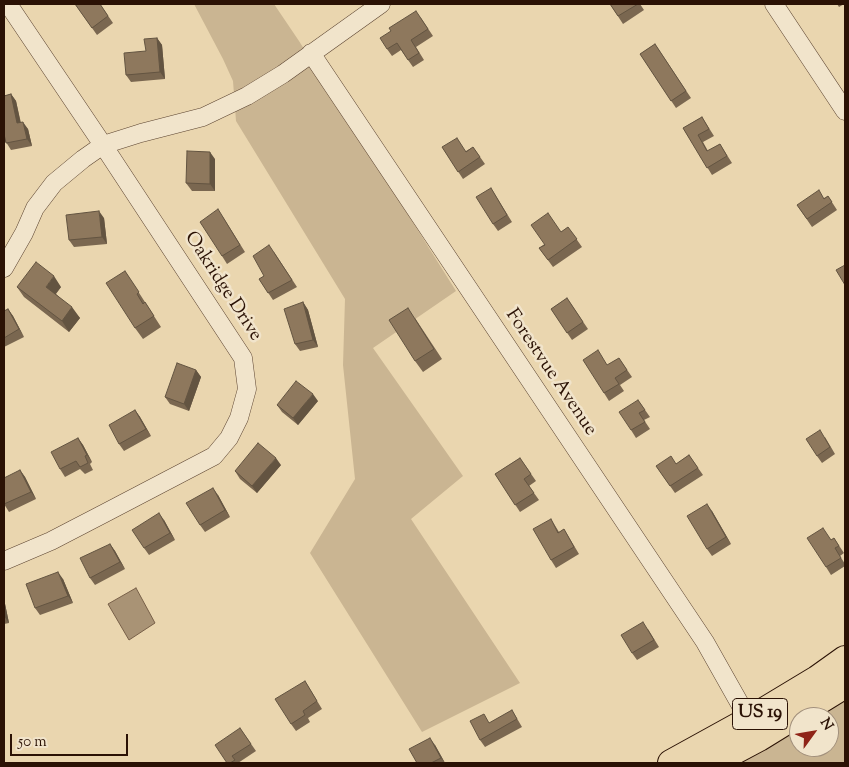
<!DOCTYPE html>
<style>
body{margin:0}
#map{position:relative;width:849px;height:767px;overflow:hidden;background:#ead6af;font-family:"Sorts Mill Goudy",serif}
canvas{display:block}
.frame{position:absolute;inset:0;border:5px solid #2b1205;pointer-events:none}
.north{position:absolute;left:789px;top:707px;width:50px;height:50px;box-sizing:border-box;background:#f1e4cb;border:1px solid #a2907c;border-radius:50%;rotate:58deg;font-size:14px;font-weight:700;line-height:20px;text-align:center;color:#2b1205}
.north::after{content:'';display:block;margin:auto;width:18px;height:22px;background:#8f2418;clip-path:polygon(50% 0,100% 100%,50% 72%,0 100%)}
.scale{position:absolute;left:10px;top:734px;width:118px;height:22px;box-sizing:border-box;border:2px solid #2b1205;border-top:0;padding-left:6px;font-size:15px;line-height:18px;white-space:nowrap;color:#2b1205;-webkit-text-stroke:4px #f1e4cb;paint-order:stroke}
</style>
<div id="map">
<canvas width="849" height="767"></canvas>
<div class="frame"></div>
<div class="north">N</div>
<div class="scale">50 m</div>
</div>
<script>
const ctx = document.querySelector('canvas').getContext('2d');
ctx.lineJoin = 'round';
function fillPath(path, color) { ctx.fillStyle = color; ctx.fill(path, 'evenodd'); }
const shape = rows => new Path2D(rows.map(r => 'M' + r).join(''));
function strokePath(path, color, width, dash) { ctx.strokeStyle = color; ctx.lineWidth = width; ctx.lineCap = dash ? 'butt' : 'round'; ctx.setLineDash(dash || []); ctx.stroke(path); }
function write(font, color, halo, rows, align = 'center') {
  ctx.font = font + ' "Sorts Mill Goudy",serif'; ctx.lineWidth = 5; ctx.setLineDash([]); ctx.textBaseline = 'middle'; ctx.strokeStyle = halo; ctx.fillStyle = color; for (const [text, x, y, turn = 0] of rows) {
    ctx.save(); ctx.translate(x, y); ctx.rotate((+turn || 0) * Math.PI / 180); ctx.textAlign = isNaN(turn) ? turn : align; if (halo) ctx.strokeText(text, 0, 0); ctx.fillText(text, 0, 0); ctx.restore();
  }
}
fillPath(shape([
 [194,4,274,4,299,41,456,291,373,348,463,476,411,519,520,683,422,732,310,553,355,479,343,365,345,299,236,121,233,81,223,59],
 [845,697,845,763,735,763,799,726,799,747,829,747,829,717,814,717]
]), '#cab592');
const water = shape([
 [136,588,155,623,129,640,108,604,136,588]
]);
fillPath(water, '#a99375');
strokePath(water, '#775f48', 1);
const minor = shape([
 [774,4,845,111],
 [311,53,705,642,749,720],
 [4,268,24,233,35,208,54,183,83,159,103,145,141,133,203,117,247,96,283,74,381,4],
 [4,561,51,541,105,513,214,456,229,438,239,418,247,389,243,358,103,145,8,4]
]);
const highway = shape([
 [671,763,749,720,817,679,845,659],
 [712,763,759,738,845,685]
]);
strokePath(minor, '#5b4330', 19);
strokePath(highway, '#2b1205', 28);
strokePath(minor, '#f1e4cb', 18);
strokePath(highway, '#ead6af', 26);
fillPath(shape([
 [75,4,100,4,113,23,97,35],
 [610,4,640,4,644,10,623,24],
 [837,4,844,4,839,7],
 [421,18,433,36,416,47,424,60,413,67,401,50,392,56,387,49],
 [157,38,162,45,165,79,131,82,126,75],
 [655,44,691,98,676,108,640,54],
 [11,94,16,101,21,123,28,129,32,146,11,150,6,142,4,142,4,96],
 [702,117,714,136,703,142,708,151,720,144,732,163,712,175,683,128],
 [442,147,466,151,473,147,485,164,463,179],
 [215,159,215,191,192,191,186,183],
 [491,188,512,222,498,231,493,224],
 [828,196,837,210,812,227,797,205,824,198],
 [223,217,245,252,227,264,222,256],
 [104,218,107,244,74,247,69,240],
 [568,227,582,247,553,267,539,248],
 [274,252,297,287,273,300,259,279,264,276],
 [125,271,161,327,143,339,135,328],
 [17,287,61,287,56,294,80,318,69,332,24,297],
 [567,298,588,329,572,340,551,309],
 [303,302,308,310,318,347,300,351,295,344],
 [8,309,13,316,24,337,4,347,4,311],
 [415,318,442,359,423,372,415,361],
 [619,358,632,377,620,385,624,391,609,401,604,393,608,365],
 [196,370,201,377,189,411,170,404,165,397],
 [638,400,650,417,644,420,650,429,636,438,631,430],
 [318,401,298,425,282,412,277,405],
 [135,410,140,417,151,436,124,451,119,444],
 [825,437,835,454,822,463,817,456],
 [78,438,83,445,92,462,90,464,93,470,85,474,80,469,65,477,60,469],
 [689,455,703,475,675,493,656,466,676,464],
 [520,458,536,481,529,486,539,500,520,512,495,474],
 [281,465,257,493,240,479,235,471],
 [20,470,25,477,36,499,9,512,4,504],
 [218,495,230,517,205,532,200,525],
 [712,511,731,544,712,556,707,549],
 [551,519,559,532,564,529,579,554,556,568,551,560],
 [164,520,175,540,149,555,144,548],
 [834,538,844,553,840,556,845,564,845,566,831,575,826,567,831,540],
 [110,544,115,551,125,569,95,585,90,578],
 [63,579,73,603,40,615,35,608],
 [4,599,9,623,4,624],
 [648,629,659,647,637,660,632,653],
 [305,681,322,709,308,718,310,722,296,731,291,724],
 [512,710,522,727,485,747,480,740,490,723],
 [240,728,256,751,238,763,227,763],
 [435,745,445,763,417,763]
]), '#7a6750');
fillPath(shape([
 [157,38,162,45,165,79,160,72],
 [11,94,16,101,22,130,17,123],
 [23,122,28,129,32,146,27,139],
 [210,152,215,159,215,191,210,184],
 [99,211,104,218,107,244,102,237],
 [54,276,61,287,53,297,46,287],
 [303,302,308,310,318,347,313,340],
 [72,307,80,318,69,332,62,321],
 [8,309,13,316,24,337,19,329],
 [196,370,201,377,189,411,184,404],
 [313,394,318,401,298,425,293,418],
 [135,410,140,417,151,436,146,429],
 [78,438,83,445,92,462,87,455],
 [276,458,281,465,257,493,252,486],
 [20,470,25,477,36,499,31,492],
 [213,488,218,495,230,517,225,510],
 [707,504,712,511,731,544,726,537],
 [159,513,164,520,175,540,170,533],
 [110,544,115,551,125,569,120,562],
 [58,572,63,579,73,603,68,596],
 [4,599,9,623,4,616],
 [430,738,435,745,445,763,441,758]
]), '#635441');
const building = shape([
 [75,4,100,4,108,16,92,28,75,4],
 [610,4,638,4,618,16,610,4],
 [416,11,428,29,411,40,419,53,408,60,397,43,387,49,380,38,391,31,389,28,416,11],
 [157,38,160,72,126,75,124,53,146,51,144,39,157,38],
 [655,44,686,91,671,101,640,54,655,44],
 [11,94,17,123,23,122,27,139,6,143,4,134,4,96,11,94],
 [702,117,709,129,698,135,707,151,720,144,727,156,707,168,683,128,702,117],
 [457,138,466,152,473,147,480,157,458,172,442,147,457,138],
 [187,151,210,152,210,184,186,183,187,151],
 [491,188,507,215,493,224,476,197,491,188],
 [819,190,824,199,828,196,832,202,807,219,797,205,819,190],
 [218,209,240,245,222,256,200,222,218,209],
 [99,211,102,237,69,240,66,215,99,211],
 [548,213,561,232,568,227,577,239,548,260,539,248,545,245,531,225,548,213],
 [269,245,292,280,268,293,259,279,264,276,253,256,269,245],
 [36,262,54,276,46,287,72,307,62,321,17,287,36,262],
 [845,265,845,285,836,270,845,265],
 [125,271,139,292,137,294,143,304,145,302,154,316,135,328,106,283,125,271],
 [567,298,583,322,567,333,551,309,567,298],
 [303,302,313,340,295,344,284,309,303,302],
 [408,308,434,349,415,361,389,320,408,308],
 [8,309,19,329,4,338,4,311,8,309],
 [598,350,607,365,619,358,627,370,615,378,619,384,604,393,583,360,598,350],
 [177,363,196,370,184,404,165,397,177,363],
 [296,381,313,394,293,418,277,405,296,381],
 [638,400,645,410,639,413,645,422,631,430,619,412,638,400],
 [135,410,146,429,119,444,109,425,135,410],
 [820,430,830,447,817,456,806,439,820,430],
 [78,438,87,455,85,456,88,463,80,467,76,461,60,469,51,452,78,438],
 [258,443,276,458,252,486,235,471,258,443],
 [689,455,698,468,670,486,656,466,671,456,676,464,689,455],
 [520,458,531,474,524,479,534,493,515,505,495,474,520,458],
 [20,470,31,492,4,504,4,478,20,470],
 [213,488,225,510,200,525,186,503,213,488],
 [707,504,726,537,707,549,687,516,707,504],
 [159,513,170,533,144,548,132,530,159,513],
 [551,519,558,533,564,529,574,547,551,560,533,529,551,519],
 [823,528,831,540,834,538,839,546,835,548,841,558,826,567,807,538,823,528],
 [110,544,120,562,90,578,80,558,110,544],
 [58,572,68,596,35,608,26,584,58,572],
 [643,622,654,640,632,653,621,635,643,622],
 [305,681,317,701,303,711,305,715,291,724,275,699,305,681],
 [512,710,517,719,480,740,470,721,484,714,489,723,512,710],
 [240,728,251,744,232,756,235,760,230,763,227,763,215,745,240,728],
 [430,738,441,758,431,763,417,763,409,749,430,738]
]);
fillPath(building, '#8e785d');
strokePath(building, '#635441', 1);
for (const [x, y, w] of [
 [760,714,55]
]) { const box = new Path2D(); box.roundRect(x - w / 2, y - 15.5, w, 31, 4); ctx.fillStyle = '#f1e4cb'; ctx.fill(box); strokePath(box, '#2b1205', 1); }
write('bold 18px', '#2b1205', null, [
 ["US 19",760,714]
]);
write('19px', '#2b1205', '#f1e4cb', [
 ["Oakridge Drive",222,287,57],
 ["Forestvue Avenue",550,373,56]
]);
</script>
